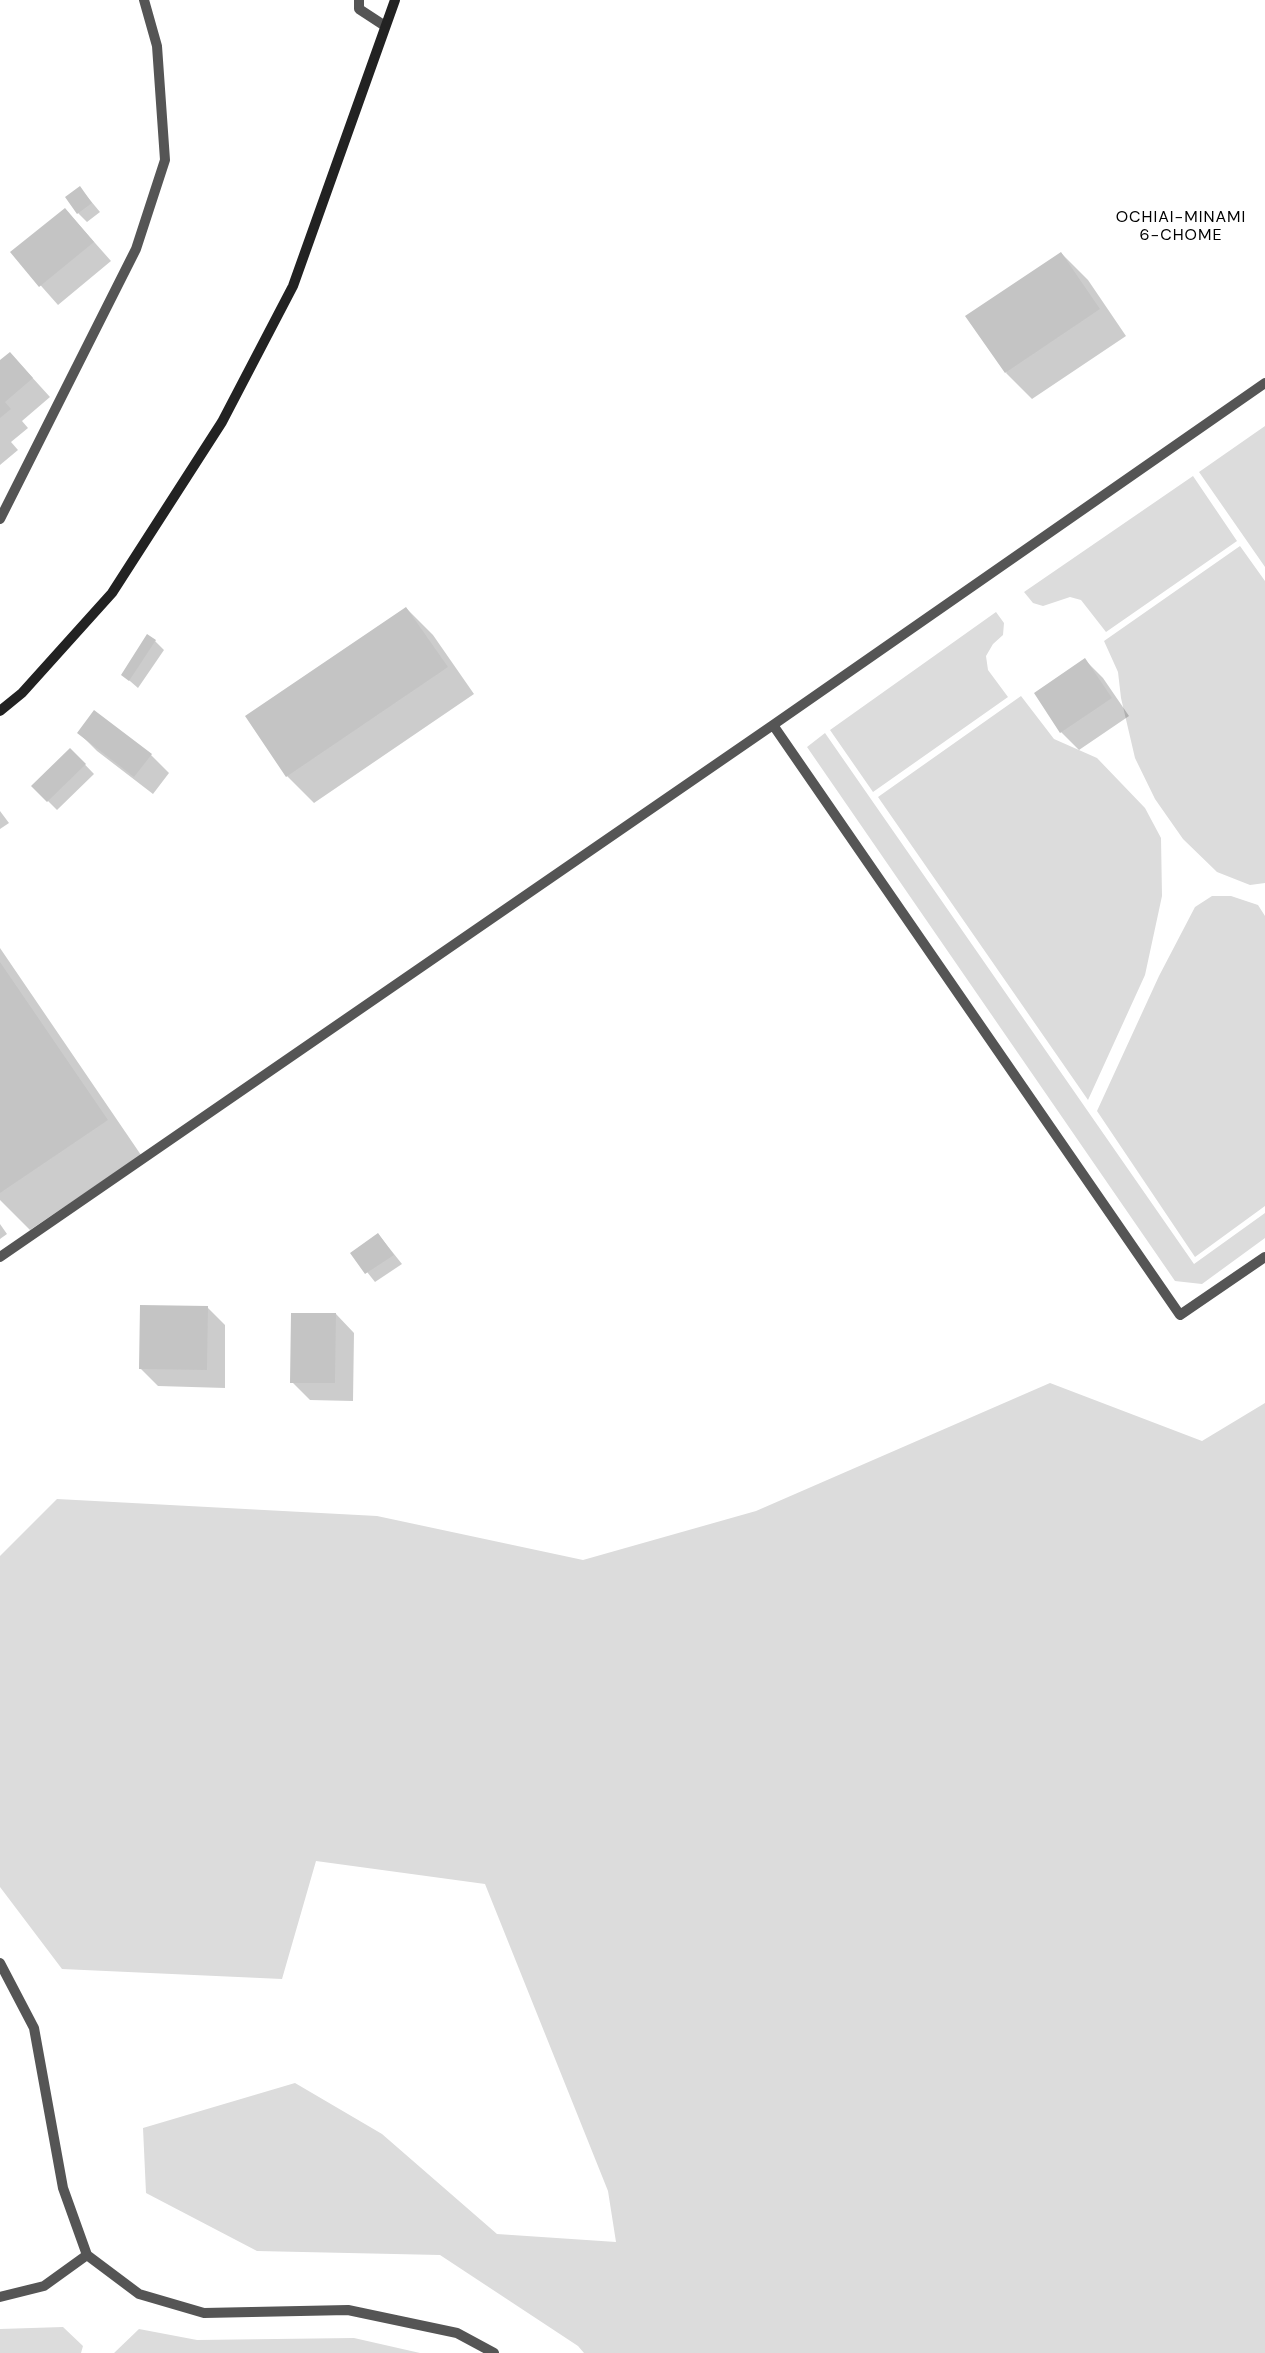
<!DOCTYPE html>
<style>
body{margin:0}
canvas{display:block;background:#fff}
</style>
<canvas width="1265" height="2353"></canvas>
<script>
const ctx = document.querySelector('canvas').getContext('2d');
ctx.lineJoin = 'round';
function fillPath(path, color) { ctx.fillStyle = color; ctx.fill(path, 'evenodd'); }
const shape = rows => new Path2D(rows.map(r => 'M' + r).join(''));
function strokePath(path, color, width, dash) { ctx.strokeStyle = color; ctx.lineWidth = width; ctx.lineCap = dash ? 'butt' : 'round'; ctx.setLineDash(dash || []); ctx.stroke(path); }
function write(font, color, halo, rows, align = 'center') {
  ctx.font = font + ' "DM Sans",sans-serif'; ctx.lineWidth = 4.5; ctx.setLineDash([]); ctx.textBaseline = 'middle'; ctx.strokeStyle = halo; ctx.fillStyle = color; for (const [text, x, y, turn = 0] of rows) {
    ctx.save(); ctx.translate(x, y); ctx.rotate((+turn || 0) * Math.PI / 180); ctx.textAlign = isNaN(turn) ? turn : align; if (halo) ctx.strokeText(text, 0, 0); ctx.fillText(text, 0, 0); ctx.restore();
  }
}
fillPath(shape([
 [1265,426,1265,567,1199,472],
 [1193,476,1237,541,1106,632,1081,600,1070,597,1043,606,1033,603,1024,592],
 [1240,546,1265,581,1265,883,1250,885,1217,872,1183,839,1155,799,1135,758,1121,698,1118,672,1104,641],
 [996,612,1004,623,1003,635,993,644,986,656,988,670,1008,697,873,792,830,730],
 [1021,696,1054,739,1097,758,1145,808,1161,838,1162,896,1145,975,1088,1100,878,797],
 [825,733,1194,1264,1265,1213,1265,1238,1202,1284,1175,1281,807,747],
 [1212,896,1231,896,1258,905,1265,916,1265,1206,1195,1257,1097,1111,1159,976,1195,907],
 [1050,1383,1202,1441,1265,1403,1265,2353,584,2353,578,2346,440,2255,257,2251,146,2193,143,2128,295,2083,382,2134,497,2234,616,2242,608,2191,485,1884,316,1861,282,1979,62,1969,0,1887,0,1556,57,1499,377,1516,583,1560,756,1511],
 [63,2327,83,2346,81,2353,0,2353,0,2329],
 [139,2329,197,2340,354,2338,420,2353,114,2353]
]), '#dcdcdc');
fillPath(shape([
 [80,188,100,212,87,222,78,213],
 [65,209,111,261,58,305,12,253],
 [1061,253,1088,280,1126,336,1032,399,1006,373],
 [10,353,50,397,22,421,28,428,11,442,18,450,0,465,0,362],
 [406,608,433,635,474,694,314,803,287,776],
 [155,641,164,650,138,688,123,675],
 [1085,660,1103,678,1129,716,1079,750,1061,732],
 [79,733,151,755,169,773,153,794,97,751],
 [70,749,94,774,57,810,33,786],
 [0,811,9,823,0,829],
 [0,948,141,1155,30,1230,0,1200],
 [0,1224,7,1234,0,1239],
 [378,1234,402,1264,375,1282,352,1253],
 [207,1307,225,1325,225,1388,158,1386,140,1368],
 [336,1314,354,1333,353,1401,310,1400,292,1382]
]), '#0003');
fillPath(shape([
 [80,186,92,203,77,214,65,197],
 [65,208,94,242,39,287,10,252],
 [1061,252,1100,309,1005,373,965,316],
 [10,352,33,378,5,402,11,409,0,418,0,360],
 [406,607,448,667,286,777,245,716],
 [147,634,156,640,129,681,121,675],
 [1085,658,1112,698,1060,733,1034,693],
 [94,710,152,754,134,777,77,733],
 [70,748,86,764,47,802,31,786],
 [0,962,108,1120,0,1193],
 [378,1233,394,1255,365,1274,350,1253],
 [140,1305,208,1306,207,1370,139,1369],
 [291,1313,336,1313,335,1383,290,1383]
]), '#c4c4c4');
strokePath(shape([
 [773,725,1180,1315,1265,1257],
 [0,1257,773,725,1265,383]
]), '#555', 10);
strokePath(shape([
 [359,0,359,9,385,26],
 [0,519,136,249,165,160,157,46,144,0],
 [0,1963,34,2028,63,2188,87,2255,139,2294,204,2313,348,2310,457,2333,494,2353],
 [0,2297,44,2286,87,2255]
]), '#555', 10);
strokePath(shape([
 [0,711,22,693,112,593,222,422,293,286,395,0]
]), '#222', 10);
ctx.letterSpacing = '1px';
write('16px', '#000', '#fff', [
 ["OCHIAI-MINAMI",1181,218],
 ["6-CHOME",1181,236]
]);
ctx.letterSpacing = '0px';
</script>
